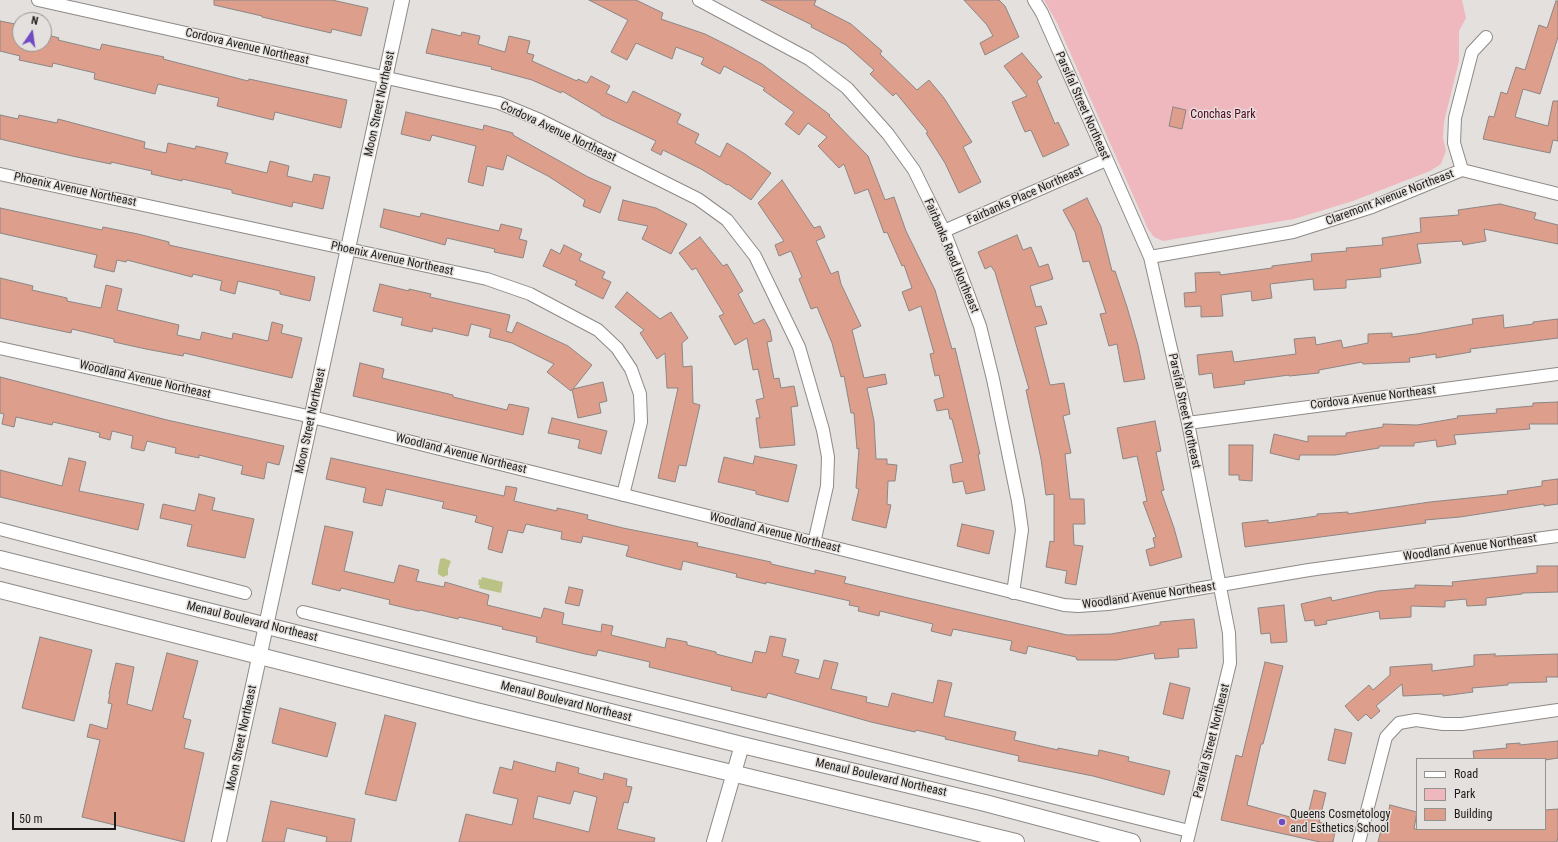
<!DOCTYPE html>
<style>
body{margin:0}
#map{position:relative;width:1558px;height:842px;overflow:hidden;background:#e4e0dd;font-family:"Roboto Condensed",sans-serif}
canvas{display:block}
.legend{position:absolute;left:1416px;top:758px;width:130px;height:72px;box-sizing:border-box;background:#e4e0dd;border:1px solid #94928f;margin:0;padding:5px 7px;list-style:none;font-size:12px;color:#1d1c1a}
.legend li{display:flex;align-items:center;gap:8px;height:20px}
.legend b{width:20px;border:1px solid #94928f}
.north{position:absolute;left:12px;top:12px;width:40px;height:40px;box-sizing:border-box;background:#e4e0dd;border:1px solid #94928f;border-radius:50%;rotate:13deg;font-size:11px;font-weight:700;line-height:16px;text-align:center;color:#1d1c1a}
.north::after{content:'';display:block;margin:auto;width:14px;height:18px;background:#714bc3;clip-path:polygon(50% 0,100% 100%,50% 72%,0 100%)}
.scale{position:absolute;left:12px;top:812px;width:104px;height:18px;box-sizing:border-box;border:2px solid #1d1c1a;border-top:0;padding-left:5px;font-size:12px;line-height:14px;white-space:nowrap;color:#1d1c1a;-webkit-text-stroke:3px #e4e0dd;paint-order:stroke}
</style>
<div id="map">
<canvas width="1558" height="842"></canvas>
<ul class="legend">
<li><b style="height:5px;background:#fff"></b>Road</li>
<li><b style="height:11px;background:#efb8be"></b>Park</li>
<li><b style="height:11px;background:#dd9e8c"></b>Building</li>
</ul>
<div class="north">N</div>
<div class="scale">50 m</div>
</div>
<script>
const ctx = document.querySelector('canvas').getContext('2d');
ctx.lineJoin = 'round';
function fillPath(path, color) { ctx.fillStyle = color; ctx.fill(path, 'evenodd'); }
const shape = rows => new Path2D(rows.map(r => 'M' + r).join(''));
function strokePath(path, color, width, dash) { ctx.strokeStyle = color; ctx.lineWidth = width; ctx.lineCap = dash ? 'butt' : 'round'; ctx.setLineDash(dash || []); ctx.stroke(path); }
function write(font, color, halo, rows, align = 'center') {
  ctx.font = font + ' "Roboto Condensed",sans-serif'; ctx.lineWidth = 3; ctx.setLineDash([]); ctx.textBaseline = 'middle'; ctx.strokeStyle = halo; ctx.fillStyle = color; for (const [text, x, y, turn = 0] of rows) {
    ctx.save(); ctx.translate(x, y); ctx.rotate((+turn || 0) * Math.PI / 180); ctx.textAlign = isNaN(turn) ? turn : align; if (halo) ctx.strokeText(text, 0, 0); ctx.fillText(text, 0, 0); ctx.restore();
  }
}
fillPath(shape([
 [1044,0,1462,0,1466,18,1459,31,1459,61,1444,122,1443,138,1446,151,1441,164,1430,171,1353,201,1294,219,1163,241,1154,237,1148,229,1057,23]
]), '#efb8be');
fillPath(shape([
 [443,558,451,561,448,569,448,575,443,577,438,574,438,570,440,559],
 [482,577,503,582,501,593,479,588,480,585,478,585,479,579,481,580]
]), '#bbc286');
const building = shape([
 [214,0,332,0,368,8,361,36,332,29,331,33,262,17,262,16,214,5,214,0],
 [589,0,636,0,663,13,661,19,705,34,733,48,762,64,830,115,829,116,868,156,885,200,894,197,906,231,935,290,952,349,955,348,962,377,980,454,978,454,985,490,966,494,963,481,953,483,950,465,963,462,952,419,950,419,948,409,937,411,934,400,944,397,939,375,935,376,930,354,934,353,921,306,909,311,902,292,912,288,904,265,902,266,887,232,884,233,868,189,855,194,844,164,839,168,818,146,827,137,808,123,799,135,785,124,794,112,763,90,765,88,724,66,720,74,701,64,704,58,676,47,672,59,636,43,627,60,611,52,628,20,589,0],
 [761,0,816,0,814,5,851,24,882,51,880,54,917,90,929,80,944,98,972,142,963,147,981,182,959,193,945,163,926,133,928,132,896,93,893,96,870,74,874,70,846,45,811,27,812,25,761,0],
 [964,0,999,0,1005,6,1019,37,985,55,980,43,993,36,987,25,964,0],
 [1556,1,1558,1,1558,37,1540,94,1523,89,1515,117,1548,126,1553,101,1558,101,1558,141,1553,140,1550,153,1483,139,1489,116,1494,117,1501,92,1507,94,1516,67,1525,70,1539,25,1547,28,1556,1],
 [0,21,20,25,20,44,44,44,44,34,59,38,58,40,100,50,102,44,164,57,163,59,248,81,249,79,347,100,341,128,275,112,273,120,217,106,219,98,158,84,155,94,94,79,95,73,53,63,52,67,19,60,20,56,0,51,0,21],
 [432,29,461,36,462,32,480,36,478,44,505,52,509,36,530,41,527,53,534,55,532,61,577,81,578,79,587,83,591,76,610,86,606,93,627,103,633,91,681,114,677,123,699,134,695,143,720,157,727,143,745,154,771,173,751,200,728,184,727,185,701,169,663,150,661,155,651,150,656,141,601,115,601,114,562,91,561,93,532,80,491,69,492,67,426,53,432,29],
 [1022,53,1042,77,1037,81,1055,124,1058,122,1069,145,1043,157,1031,130,1025,132,1012,102,1027,96,1004,66,1022,53],
 [1173,107,1186,110,1182,129,1169,126,1173,107],
 [406,112,483,130,484,125,513,133,513,135,588,177,611,187,600,213,583,206,585,200,548,176,507,155,503,170,487,166,483,186,468,182,476,146,432,135,430,141,401,134,406,112],
 [0,115,18,119,19,115,57,123,58,119,145,142,144,148,166,153,168,143,195,149,196,146,228,153,225,163,267,173,270,161,289,166,287,176,312,182,314,174,330,177,323,209,293,202,292,207,232,193,232,190,182,179,182,181,151,174,152,171,111,162,111,164,72,156,0,139,0,115],
 [782,180,814,228,820,226,825,237,816,241,831,274,838,271,841,284,861,326,852,330,864,378,885,374,887,384,867,388,874,421,876,459,887,459,887,464,897,465,895,481,888,481,887,504,891,505,886,528,852,520,859,489,856,488,859,448,857,449,854,413,851,413,844,376,841,377,832,343,817,307,811,309,799,279,802,277,791,251,779,256,775,245,784,241,758,203,782,180],
 [1087,198,1101,227,1112,271,1115,271,1127,307,1138,345,1145,379,1124,382,1117,344,1109,346,1100,314,1106,313,1089,261,1083,262,1075,232,1063,210,1087,198],
 [623,200,656,208,687,224,671,254,642,239,648,226,618,220,623,200],
 [1500,204,1536,213,1534,219,1558,225,1558,244,1484,229,1486,241,1463,245,1462,241,1417,244,1421,263,1380,269,1381,277,1346,280,1346,288,1314,290,1313,279,1270,284,1272,298,1252,301,1251,291,1221,295,1223,316,1201,317,1201,306,1185,307,1184,293,1196,292,1195,273,1220,272,1220,275,1272,268,1272,266,1312,261,1311,254,1347,251,1346,248,1383,245,1382,238,1421,232,1420,218,1459,215,1458,210,1500,204],
 [0,208,102,230,103,227,138,234,169,242,169,245,315,277,310,301,280,294,280,291,238,281,235,294,220,290,222,281,193,274,192,277,127,260,126,262,117,260,114,272,94,267,97,255,0,233,0,208],
 [384,209,420,217,421,213,499,231,501,224,522,229,519,239,527,241,523,258,494,252,495,249,447,238,445,245,380,227,384,209],
 [1017,235,1023,250,1031,247,1039,267,1048,264,1053,279,1030,286,1036,307,1041,306,1047,324,1035,327,1050,385,1064,383,1070,414,1063,416,1071,453,1065,454,1070,499,1084,499,1085,524,1073,524,1074,545,1083,546,1076,585,1065,583,1067,571,1046,567,1050,541,1054,542,1054,494,1046,495,1041,459,1026,390,1029,389,995,272,991,266,985,269,978,252,1017,235],
 [700,237,723,266,727,264,743,291,738,294,754,324,764,319,770,330,772,341,767,342,774,379,779,378,781,388,794,386,798,406,791,407,795,445,760,448,756,418,760,418,756,400,764,398,758,369,753,370,747,338,735,345,719,316,724,314,696,268,692,270,679,253,700,237],
 [564,245,582,254,579,260,605,272,602,278,611,282,603,299,575,285,577,281,543,266,551,249,560,254,564,245],
 [0,278,33,286,32,290,67,298,67,301,101,308,106,285,122,289,117,310,179,325,177,335,200,340,202,332,232,339,233,333,268,341,272,322,283,325,281,333,302,338,292,378,184,353,183,356,146,349,114,342,114,339,72,329,71,333,0,318,0,278],
 [380,284,409,291,409,289,431,294,430,297,510,315,506,331,512,333,517,322,568,346,592,365,573,389,603,382,607,401,599,403,601,413,578,418,572,389,571,391,547,372,554,364,512,343,489,337,491,329,471,324,468,336,433,328,432,332,401,325,403,318,373,311,380,284],
 [627,292,660,319,671,312,688,338,682,343,683,367,692,366,693,403,700,405,686,466,679,465,675,482,658,478,678,388,667,388,665,353,657,359,640,333,644,330,615,307,627,292],
 [1503,315,1504,328,1533,324,1533,322,1558,319,1558,338,1470,349,1471,352,1436,358,1436,354,1409,358,1410,362,1363,364,1362,362,1319,370,1319,373,1289,376,1289,375,1244,381,1245,384,1214,388,1212,373,1199,375,1197,355,1232,351,1234,362,1296,354,1294,339,1315,337,1316,345,1341,340,1343,348,1368,343,1368,334,1392,333,1392,337,1416,334,1473,324,1472,319,1503,315],
 [360,363,384,369,382,378,453,395,453,397,507,410,509,404,529,408,523,435,353,396,360,363],
 [0,377,167,420,284,446,279,465,267,462,264,479,241,474,243,466,199,455,199,458,175,453,176,448,147,441,144,451,131,448,133,436,112,431,110,440,99,437,100,433,53,422,52,425,16,417,14,427,2,424,4,414,0,413,0,377],
 [1558,402,1558,424,1529,424,1530,429,1454,435,1456,444,1437,447,1436,440,1414,443,1414,446,1379,446,1379,448,1335,455,1300,455,1299,460,1270,453,1274,434,1308,442,1308,436,1346,436,1346,433,1383,427,1383,424,1417,425,1458,418,1457,416,1497,413,1496,409,1533,406,1533,403,1558,402],
 [552,418,607,431,601,454,578,448,580,440,548,433,552,418],
 [1155,421,1161,451,1156,452,1164,490,1161,491,1174,528,1182,557,1150,566,1146,550,1155,547,1153,538,1156,537,1143,502,1147,501,1137,456,1123,459,1117,428,1155,421],
 [1229,445,1253,445,1252,481,1239,480,1239,475,1229,475,1229,445],
 [755,456,797,465,788,502,756,494,756,491,718,482,724,457,753,464,755,456],
 [69,458,86,462,79,491,144,504,138,530,0,497,0,470,62,486,69,458],
 [331,458,504,496,506,486,517,488,514,501,557,511,557,508,588,515,587,519,623,528,698,543,697,546,771,562,771,564,815,574,815,570,846,577,844,583,1067,635,1111,634,1160,625,1160,622,1194,619,1197,648,1178,649,1179,657,1155,659,1154,653,1117,660,1077,660,1076,657,1028,646,1026,654,1010,650,1012,641,953,629,951,636,931,631,933,624,880,611,879,616,858,611,859,607,849,605,850,601,766,582,766,584,736,577,737,574,683,561,681,570,661,565,626,556,629,546,583,536,581,543,561,539,562,532,526,524,523,533,508,530,502,553,488,549,493,527,475,522,477,516,442,508,444,502,386,489,382,506,363,502,366,488,326,479,331,458],
 [1558,479,1558,504,1544,506,1544,504,1460,517,1425,520,1426,523,1245,547,1242,523,1268,520,1268,523,1317,516,1317,514,1348,512,1348,514,1430,502,1508,494,1507,491,1542,486,1542,481,1558,479],
 [199,494,215,498,212,510,254,519,245,558,187,546,192,525,160,518,163,504,195,511,199,494],
 [962,524,994,531,989,554,957,546,962,524],
 [325,526,353,532,344,571,394,583,399,565,419,570,416,581,444,587,445,582,489,595,487,605,541,618,544,608,564,613,562,624,601,632,602,624,613,626,611,635,665,648,667,638,687,642,687,645,716,652,716,654,752,663,755,651,766,653,770,636,786,639,782,656,799,660,795,673,819,679,824,660,838,663,831,689,867,697,866,702,888,707,892,693,933,703,938,680,952,683,944,716,1016,732,1014,740,1058,750,1058,748,1098,756,1099,750,1129,757,1128,761,1170,771,1164,795,1093,776,1018,761,1019,756,945,739,946,737,916,730,915,732,871,722,768,693,766,698,731,690,732,687,649,667,650,662,598,650,596,656,585,654,536,642,537,637,502,629,503,627,459,617,458,619,420,610,419,611,389,604,390,600,341,588,340,591,312,584,325,526],
 [1537,566,1558,566,1558,592,1522,593,1522,594,1486,598,1486,605,1467,606,1466,599,1445,601,1445,607,1411,606,1411,617,1380,619,1379,611,1326,621,1327,624,1315,626,1314,620,1305,621,1301,604,1331,597,1332,601,1378,591,1415,588,1415,585,1453,586,1452,582,1537,573,1537,566],
 [569,587,583,590,579,606,565,603,569,587],
 [1284,605,1287,642,1271,643,1270,633,1261,634,1258,608,1284,605],
 [40,637,92,650,74,721,22,708,40,637],
 [167,653,198,661,183,718,191,720,184,748,204,753,184,842,82,817,100,740,87,737,90,724,107,729,112,704,108,703,110,694,109,694,116,663,134,667,127,704,152,711,167,653],
 [1495,654,1495,656,1558,654,1558,677,1546,677,1547,682,1508,683,1508,685,1472,688,1473,692,1443,696,1443,694,1403,696,1402,684,1376,706,1380,711,1371,719,1366,714,1358,721,1345,706,1369,685,1373,690,1390,675,1390,667,1432,664,1432,671,1474,666,1474,655,1495,654],
 [1265,662,1283,666,1263,744,1261,744,1247,805,1290,817,1291,811,1308,815,1314,790,1326,793,1319,822,1336,826,1333,842,1320,842,1221,820,1236,755,1242,757,1265,662],
 [1170,683,1190,688,1183,719,1163,714,1170,683],
 [280,708,336,723,327,757,272,743,280,708],
 [385,715,416,723,396,801,365,794,385,715],
 [1335,729,1352,733,1345,764,1328,760,1335,729],
 [1558,741,1558,758,1545,760,1474,759,1473,751,1507,748,1506,744,1520,743,1520,745,1558,741],
 [514,761,555,772,557,762,579,768,578,773,603,780,604,773,627,779,626,786,632,787,628,803,624,802,617,829,655,838,654,842,459,842,466,814,512,825,518,799,493,793,500,767,512,770,514,761],
 [574,791,597,797,589,832,533,818,538,796,570,804,574,791],
 [271,801,355,819,351,842,326,842,327,837,287,828,284,842,262,842,271,801],
 [1390,805,1417,812,1414,829,1545,829,1545,810,1558,809,1558,837,1557,842,1378,842,1381,830,1384,830,1390,805]
]);
fillPath(building, '#dd9e8c');
strokePath(building, '#8b8685', 1);
const minor = shape([
 [38,0,499,103,540,120,698,199,727,220,755,256,799,347,823,430,828,457,827,486,814,543],
 [699,0,809,59,847,88,888,134,914,170,944,231,960,272,980,326,993,379,1018,501,1022,530,1013,593],
 [1034,0,1042,13,1150,257,1188,423,1229,633,1230,663,1187,842],
 [1462,170,1454,143,1455,118,1472,52,1486,37],
 [0,174,487,279,530,294,598,330,617,348,631,369,640,394,641,422,623,495],
 [944,231,1106,160],
 [1150,257,1293,232,1372,207,1462,170,1558,194],
 [0,348,312,417,1064,605,1078,606,1108,604,1309,570,1558,536],
 [1188,423,1558,374],
 [0,529,245,593],
 [303,612,1189,831],
 [1359,842,1386,737,1399,723,1416,720,1443,724,1462,724,1558,710]
]);
const tertiary = shape([
 [219,842,402,0],
 [714,842,742,745]
]);
const secondary = shape([
 [0,559,742,745,985,803,1132,842],
 [0,590,476,711,1016,842]
]);
strokePath(minor, '#8e8a87', 14);
strokePath(tertiary, '#8e8a87', 16);
strokePath(secondary, '#8e8a87', 18);
strokePath(minor, '#fff', 12);
strokePath(tertiary, '#fff', 14);
strokePath(secondary, '#fff', 16);
for (const [x, y, r, color] of [
 [1282,822,4,"#714bc3"]
]) { const dot = new Path2D(); dot.arc(x, y, r, 0, 2 * Math.PI); ctx.fillStyle = color; ctx.fill(dot); strokePath(dot, '#e4e0dd', 1.5); }
write('12px', '#1d1c1a', '#e4e0dd', [
 ["Cordova Avenue Northeast",247,47,13],
 ["Moon Street Northeast",380,104,-78],
 ["Parsifal Street Northeast",1082,106,66],
 ["Cordova Avenue Northeast",558,132,25],
 ["Phoenix Avenue Northeast",75,190,12],
 ["Fairbanks Place Northeast",1025,196,-24],
 ["Claremont Avenue Northeast",1390,198,-21],
 ["Fairbanks Road Northeast",951,256,67],
 ["Phoenix Avenue Northeast",392,259,12],
 ["Woodland Avenue Northeast",145,380,13],
 ["Cordova Avenue Northeast",1373,398,-7],
 ["Parsifal Street Northeast",1184,411,78],
 ["Moon Street Northeast",311,421,-78],
 ["Woodland Avenue Northeast",461,454,14],
 ["Woodland Avenue Northeast",775,533,14],
 ["Woodland Avenue Northeast",1470,548,-8],
 ["Woodland Avenue Northeast",1149,596,-8],
 ["Menaul Boulevard Northeast",252,622,14],
 ["Menaul Boulevard Northeast",566,702,14],
 ["Moon Street Northeast",242,738,-78],
 ["Parsifal Street Northeast",1212,741,-76],
 ["Menaul Boulevard Northeast",881,778,13]
]);
write('12px', '#55061f', '#e4e0dd', [
 ["Conchas Park",1223,115]
]);
write('12px', '#1d1c1a', '#e4e0dd', [
 ["Queens Cosmetology",1290,815],
 ["and Esthetics School",1290,829]
], 'left');
</script>
